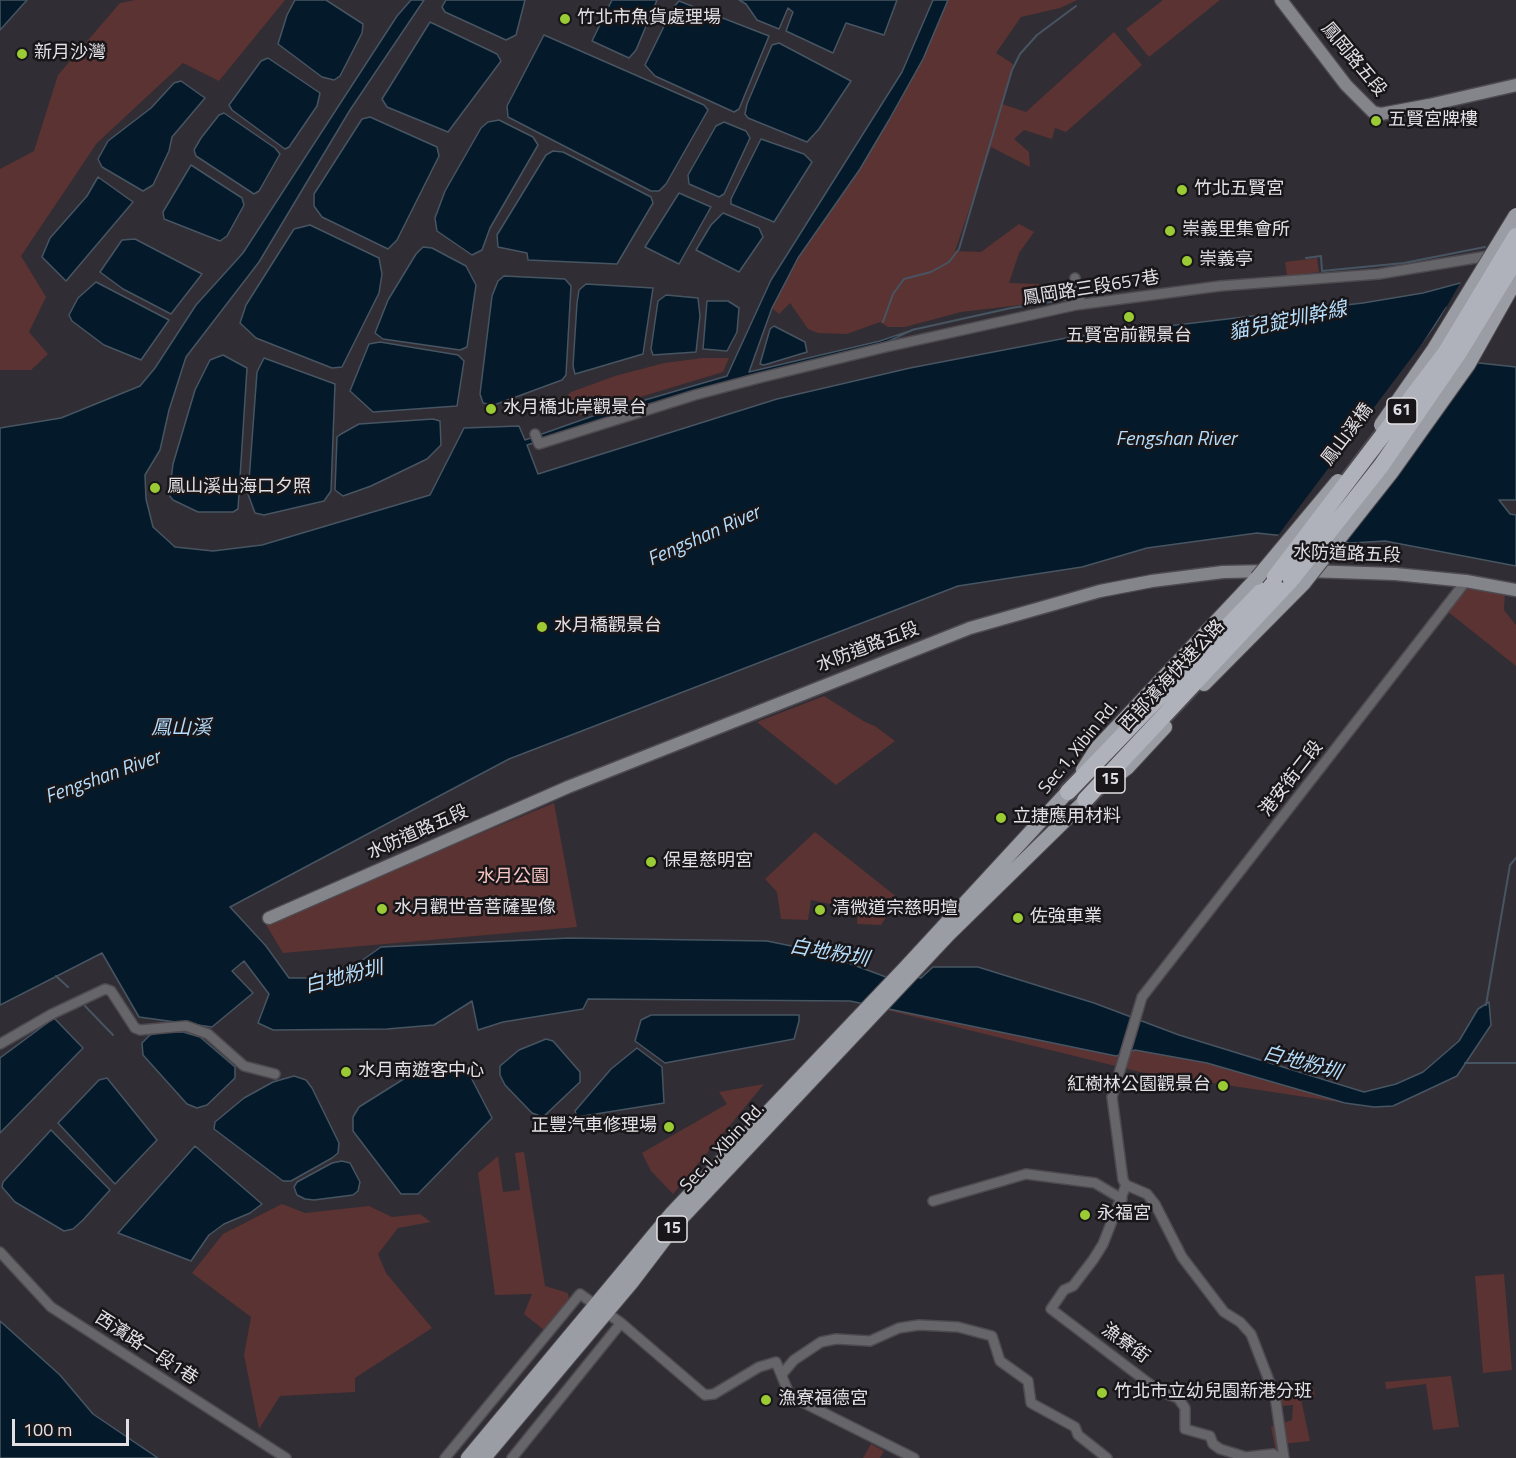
<!DOCTYPE html>
<meta charset="utf-8">
<style>
body{margin:0}
#map{position:relative;width:1516px;height:1458px;overflow:hidden;background:#312d34;font-family:"Titillium Web",sans-serif}
canvas{display:block}
.scale{position:absolute;left:12px;top:1419px;width:117px;height:27px;box-sizing:border-box;border:3px solid #e2e0e4;border-top:0;padding-left:8px;font-size:18px;line-height:21px;white-space:nowrap;color:#e2e0e4;-webkit-text-stroke:4px #181619;paint-order:stroke}
</style>
<div id="map">
<canvas width="1516" height="1458"></canvas>
<div class="scale">100 m</div>
</div>
<script>
const ctx = document.querySelector('canvas').getContext('2d');
ctx.lineJoin = 'round';
function fillPath(path, color) { ctx.fillStyle = color; ctx.fill(path, 'evenodd'); }
const shape = rows => new Path2D(rows.map(r => 'M' + r).join(''));
function strokePath(path, color, width, dash) { ctx.strokeStyle = color; ctx.lineWidth = width; ctx.lineCap = dash ? 'butt' : 'round'; ctx.setLineDash(dash || []); ctx.stroke(path); }
function write(font, color, halo, rows, align = 'center') {
  ctx.font = font + ' "Titillium Web","Noto Sans TC",sans-serif'; ctx.lineWidth = 5; ctx.setLineDash([]); ctx.textBaseline = 'middle'; ctx.strokeStyle = halo; ctx.fillStyle = color; for (const [text, x, y, turn = 0] of rows) {
    ctx.save(); ctx.translate(x, y); ctx.rotate((+turn || 0) * Math.PI / 180); ctx.textAlign = isNaN(turn) ? turn : align; if (halo) ctx.strokeText(text, 0, 0); ctx.fillText(text, 0, 0); ctx.restore();
  }
}
fillPath(shape([
 [135,0,285,0,219,81,183,63,97,143,21,256,46,297,29,332,48,354,31,370,0,370,0,169,34,151,58,75,120,3],
 [948,0,1077,0,1060,8,1021,17,996,53,1013,64,1002,104,1026,112,1114,32,1142,65,1066,132,1055,128,1052,139,1024,130,1014,139,1029,152,1030,167,991,147,955,251,981,252,1019,224,1034,232,1019,253,1009,283,1068,285,1071,299,961,312,905,327,888,327,880,322,847,334,818,333,808,329,790,303,779,314,772,308,798,258,860,169,889,120,923,59],
 [1163,0,1220,0,1149,57,1126,29],
 [1317,258,1319,272,1287,276,1285,262],
 [703,358,729,358,723,372,577,416,568,395,571,392,615,376,664,363],
 [1456,583,1505,591,1504,610,1516,625,1516,666,1447,611,1456,597],
 [824,696,865,722,875,726,895,741,836,785,757,722],
 [554,803,577,927,283,953,265,923],
 [815,832,898,898,881,925,857,924,858,910,811,900,808,920,781,919,777,892,765,879],
 [655,958,1207,1053,1345,1103,1140,1072,850,1001,588,999,583,1009,503,1022,478,1030],
 [764,1084,673,1194,651,1171,642,1153,727,1104,719,1092],
 [524,1152,545,1286,568,1293,569,1301,544,1330,524,1314,532,1294,495,1295,478,1173,498,1156,503,1192,520,1190,515,1153],
 [282,1204,305,1213,369,1206,392,1217,420,1214,431,1222,398,1228,378,1254,386,1273,432,1328,355,1378,355,1392,280,1396,259,1429,244,1355,251,1317,192,1273,223,1234],
 [1504,1274,1512,1370,1483,1373,1475,1276],
 [1451,1376,1459,1427,1433,1430,1426,1384,1386,1389,1385,1382],
 [1313,1387,1315,1397,1301,1399,1310,1441,1283,1444,1277,1458,1271,1427,1292,1420,1293,1405,1282,1406,1277,1391],
 [871,1444,884,1451,880,1458,863,1458]
]), '#5b3332');
const water = shape([
 [0,0,27,0,0,30,0,0],
 [295,0,326,0,363,24,362,33,340,76,334,80,322,77,278,44,287,15,295,0],
 [411,0,424,0,350,110,259,262,186,357,169,410,160,450,145,475,146,499,153,527,175,547,213,551,262,545,430,495,464,428,519,426,525,440,604,412,727,376,771,280,902,72,933,0,948,0,923,59,889,120,860,169,798,258,772,308,749,372,880,341,915,329,882,344,748,376,527,445,538,474,777,399,910,368,1066,338,1363,303,1423,293,1516,268,1446,308,1415,356,1516,367,1516,500,1499,500,1510,514,1516,515,1516,566,1385,541,1351,543,1257,533,1147,548,1082,567,958,586,509,759,230,907,266,946,289,978,337,978,381,947,569,938,767,941,816,951,886,977,895,973,921,978,933,967,978,967,1094,1003,1179,1035,1364,1092,1396,1084,1423,1072,1459,1041,1478,1009,1489,1002,1491,1025,1457,1076,1393,1106,1374,1107,1345,1103,1207,1063,1135,1050,1116,1056,850,1001,588,999,583,1009,503,1022,478,1030,472,1001,434,1025,387,1029,273,1030,258,1023,269,994,244,961,232,971,253,993,212,1027,139,1017,102,953,0,1005,0,428,61,418,140,386,155,368,196,305,243,253,397,16,411,0],
 [446,0,525,0,516,35,506,40,445,12,442,7,446,0],
 [612,0,657,0,636,50,629,58,592,41,612,0],
 [739,0,897,0,884,35,846,23,833,53,786,31,793,12,788,8,779,29,757,20,746,4,739,0],
 [679,1,769,36,739,109,734,112,655,76,645,65,673,8,679,1],
 [430,22,497,54,501,61,448,132,387,107,382,99,430,22],
 [544,35,704,105,708,110,666,184,659,191,651,191,508,117,507,106,544,35],
 [779,43,851,81,819,129,807,142,748,118,745,114,747,104,772,45,779,43],
 [268,58,320,93,317,106,289,147,285,149,232,110,229,105,261,61,268,58],
 [181,81,205,98,172,137,169,151,153,185,143,191,102,167,98,159,108,141,151,108,174,83,181,81],
 [224,113,275,148,280,154,259,191,254,194,196,156,194,150,201,138,219,115,224,113],
 [370,117,437,147,439,156,397,240,388,249,322,217,314,206,314,194,362,119,370,117],
 [499,120,533,137,538,145,490,228,482,250,472,255,437,231,435,218,445,191,481,128,488,122,499,120],
 [724,122,746,131,750,138,724,194,719,197,689,184,688,175,716,126,724,122],
 [761,139,804,154,812,162,774,222,731,204,731,199,761,139],
 [553,151,563,152,651,197,653,203,617,264,528,260,527,253,498,247,497,235,546,155,553,151],
 [191,165,242,198,244,205,227,236,220,241,164,219,163,212,191,165],
 [98,177,133,202,66,281,42,257,50,238,87,196,98,177],
 [679,193,711,207,679,264,645,247,679,193],
 [723,213,759,228,763,237,739,272,696,250,711,225,723,213],
 [310,225,379,258,382,274,379,293,342,367,332,368,256,338,240,323,246,305,294,229,310,225],
 [135,239,202,274,171,314,123,289,100,272,122,240,135,239],
 [423,247,432,248,466,266,476,285,467,347,460,350,383,339,375,333,388,300,416,254,423,247],
 [504,276,565,279,571,286,566,375,562,380,494,405,483,403,480,394,492,296,498,281,504,276],
 [96,282,169,320,141,360,104,345,72,321,69,315,78,298,96,282],
 [586,284,653,288,643,354,575,374,573,366,577,303,579,290,586,284],
 [666,295,698,298,700,316,696,352,653,355,651,349,658,301,666,295],
 [707,301,728,301,739,308,737,332,727,351,703,349,707,301],
 [774,326,805,342,807,352,764,365,760,364,770,329,774,326],
 [380,342,458,355,464,361,457,406,373,412,350,391,369,344,380,342],
 [223,355,247,368,238,509,233,512,198,512,173,500,169,495,173,464,195,390,210,360,223,355],
 [264,358,335,384,331,491,324,501,264,515,255,513,248,494,257,372,264,358],
 [433,419,440,421,441,445,427,459,371,486,343,496,335,490,337,437,341,434,359,424,433,419],
 [651,1015,799,1015,799,1021,794,1039,665,1063,635,1041,641,1020,651,1015],
 [54,1018,83,1048,0,1133,0,1058,54,1018],
 [163,1032,183,1032,200,1037,235,1067,235,1078,207,1105,197,1108,187,1104,143,1055,142,1043,150,1035,163,1032],
 [546,1039,553,1041,580,1072,580,1082,543,1117,532,1113,505,1085,500,1075,500,1066,519,1050,546,1039],
 [637,1048,662,1067,664,1103,577,1117,575,1111,611,1069,637,1048],
 [463,1062,492,1118,418,1194,401,1194,353,1131,353,1117,359,1107,410,1075,463,1062],
 [294,1076,306,1080,312,1088,339,1143,338,1153,332,1158,291,1181,283,1181,214,1129,215,1122,244,1098,273,1082,294,1076],
 [107,1078,157,1140,115,1184,58,1123,99,1080,107,1078],
 [51,1130,110,1190,83,1220,73,1229,64,1231,15,1202,2,1187,3,1182,51,1130],
 [195,1146,262,1204,250,1213,224,1224,209,1235,191,1261,118,1233,195,1146],
 [342,1161,350,1163,360,1182,358,1191,353,1195,314,1200,305,1199,297,1195,294,1187,297,1182,332,1163,342,1161],
 [0,1321,60,1375,93,1414,158,1458,0,1458,0,1321]
]);
fillPath(water, '#041a2a');
strokePath(water, '#475562', 1.5);
fillPath(shape([
 [1516,265,1516,293,1448,310,1436,329,1420,354,1447,356,1340,545,1276,538,1436,325,1462,280]
]), '#312d34');
strokePath(shape([
 [1306,258,1321,256,1322,271,1404,263,1485,247],
 [883,322,893,294,904,279,931,272,949,262,959,249,1012,70,1020,54,1037,35,1076,6],
 [912,330,1011,308,1077,298],
 [56,976,68,987],
 [1486,1005,1510,865,1516,858],
 [85,1006,113,1035],
 [1465,1063,1516,1063]
]), '#475562', 2);
const street = shape([
 [1075,278,1081,304],
 [535,434,539,444,695,395,759,378,886,347,1076,305,1220,286,1379,274,1494,255],
 [0,1044,52,1014,105,989,111,991,135,1028,140,1030,186,1026,208,1034,244,1066,275,1074],
 [1126,1185,1103,1244,1093,1260,1073,1286,1064,1290,1051,1309,1159,1391,1178,1398,1185,1408,1185,1429,1210,1436,1213,1444,1220,1449,1246,1457,1273,1454,1279,1458],
 [933,1201,1026,1174,1095,1183,1122,1199],
 [0,1252,51,1307,286,1458],
 [621,1323,705,1395,714,1394,759,1367,776,1362,790,1396,914,1458],
 [782,1374,794,1360,821,1342,836,1339,870,1341,899,1328,919,1325,958,1327,992,1336,1000,1361,1028,1381,1031,1403,1075,1427,1078,1435,1107,1458],
 [445,1458,580,1294,621,1323,512,1458],
 [1284,1458,1275,1396,1251,1334,1240,1322,1224,1312,1182,1257,1155,1204,1147,1194,1126,1185,1123,1180,1112,1097,1142,997,1466,581]
]);
const secondary = shape([
 [1281,0,1346,85,1373,112,1381,114,1429,105,1516,85],
 [1308,571,1395,574,1466,581,1516,590],
 [269,918,568,787,970,628,1100,591,1152,581,1223,572,1270,571]
]);
const primary = shape([
 [1204,684,1304,583],
 [1083,770,1097,748,1257,578],
 [1110,781,1127,768,1165,727],
 [468,1458,672,1213,905,968,1073,786],
 [484,1458,632,1282,677,1223,949,934,1092,794]
]);
const highway = shape([
 [1068,792,1275,577],
 [1085,800,1291,580]
]);
strokePath(street, '#4d4a50', 12);
strokePath(secondary, '#4d4a50', 15);
strokePath(primary, '#4d4a50', 16);
strokePath(highway, '#4d4a50', 20);
strokePath(street, '#66666a', 9);
strokePath(secondary, '#84858b', 12);
strokePath(primary, '#9b9da4', 14);
strokePath(highway, '#b0b2bb', 16);
const primaryBridge = shape([
 [1381,425,1434,349,1516,215],
 [1257,578,1338,481],
 [1304,583,1391,473,1468,365,1516,280]
]);
const highwayBridge = shape([
 [1275,577,1446,352,1516,236],
 [1291,580,1381,466,1458,354,1516,259]
]);
strokePath(primaryBridge, '#4d4a50', 16, []);
strokePath(highwayBridge, '#4d4a50', 20, []);
strokePath(primaryBridge, '#9b9da4', 14);
strokePath(highwayBridge, '#b0b2bb', 16);
for (const [x, y, r, color] of [
 [565,19,6,"#9acb34"],
 [22,54,6,"#9acb34"],
 [1376,121,6,"#9acb34"],
 [1182,190,6,"#9acb34"],
 [1170,231,6,"#9acb34"],
 [1187,261,6,"#9acb34"],
 [1129,317,6,"#9acb34"],
 [491,409,6,"#9acb34"],
 [155,488,6,"#9acb34"],
 [542,627,6,"#9acb34"],
 [1001,818,6,"#9acb34"],
 [651,862,6,"#9acb34"],
 [382,909,6,"#9acb34"],
 [820,910,6,"#9acb34"],
 [1018,918,6,"#9acb34"],
 [346,1072,6,"#9acb34"],
 [1223,1086,6,"#9acb34"],
 [669,1127,6,"#9acb34"],
 [1085,1215,6,"#9acb34"],
 [1102,1393,6,"#9acb34"],
 [766,1400,6,"#9acb34"]
]) { const dot = new Path2D(); dot.arc(x, y, r, 0, 2 * Math.PI); ctx.fillStyle = color; ctx.fill(dot); strokePath(dot, '#181619', 2); }
for (const [x, y, w] of [
 [1402,411,30],
 [1110,780,30],
 [672,1229,30]
]) { const box = new Path2D(); box.roundRect(x - w / 2, y - 13, w, 26, 4.5); ctx.fillStyle = '#181619'; ctx.fill(box); strokePath(box, '#e2e0e4', 1.5); }
write('bold 16px', '#e2e0e4', null, [
 ["61",1402,411],
 ["15",1110,780],
 ["15",672,1229]
]);
write('18px', '#e2e0e4', '#181619', [
 ["竹北市魚貨處理場",577,19],
 ["新月沙灣",34,54],
 ["五賢宮牌樓",1388,121],
 ["竹北五賢宮",1194,190],
 ["崇義里集會所",1182,231],
 ["崇義亭",1199,261],
 ["五賢宮前觀景台",1129,337,"center"],
 ["水月橋北岸觀景台",503,409],
 ["鳳山溪出海口夕照",167,488],
 ["水月橋觀景台",554,627],
 ["立捷應用材料",1013,818],
 ["保星慈明宮",663,862],
 ["水月觀世音菩薩聖像",394,909],
 ["清微道宗慈明壇",832,910],
 ["佐強車業",1030,918],
 ["水月南遊客中心",358,1072],
 ["紅樹林公園觀景台",1211,1086,"right"],
 ["正豐汽車修理場",657,1127,"right"],
 ["永福宮",1097,1215],
 ["竹北市立幼兒園新港分班",1114,1393],
 ["漁寮福德宮",778,1400]
], 'left');
write('18px', '#e2e0e4', '#181619', [
 ["鳳岡路五段",1353,60,50],
 ["鳳岡路三段657巷",1091,289,-9],
 ["鳳山溪橋",1348,435,-53],
 ["水防道路五段",1347,555,2],
 ["水防道路五段",868,648,-21],
 ["西部濱海快速公路",1173,676,-47],
 ["Sec.1, Xibin Rd.",1079,748,-51],
 ["港安街二段",1292,779,-52],
 ["水防道路五段",418,833,-24],
 ["Sec.1, Xibin Rd.",723,1148,-47],
 ["漁寮街",1125,1344,36],
 ["西濱路一段1巷",146,1349,33]
]);
write('18px', '#f8c4c1', '#181619', [
 ["水月公園",513,878]
]);
write('italic 20px', '#b4ddfc', '#181619', [
 ["貓兒錠圳幹線",1288,322,-12],
 ["Fengshan River",1176,440],
 ["Fengshan River",704,537,-24],
 ["鳳山溪",181,729],
 ["Fengshan River",103,778,-20],
 ["白地粉圳",829,954,10],
 ["白地粉圳",344,978,-14],
 ["白地粉圳",1302,1064,15]
]);
</script>
